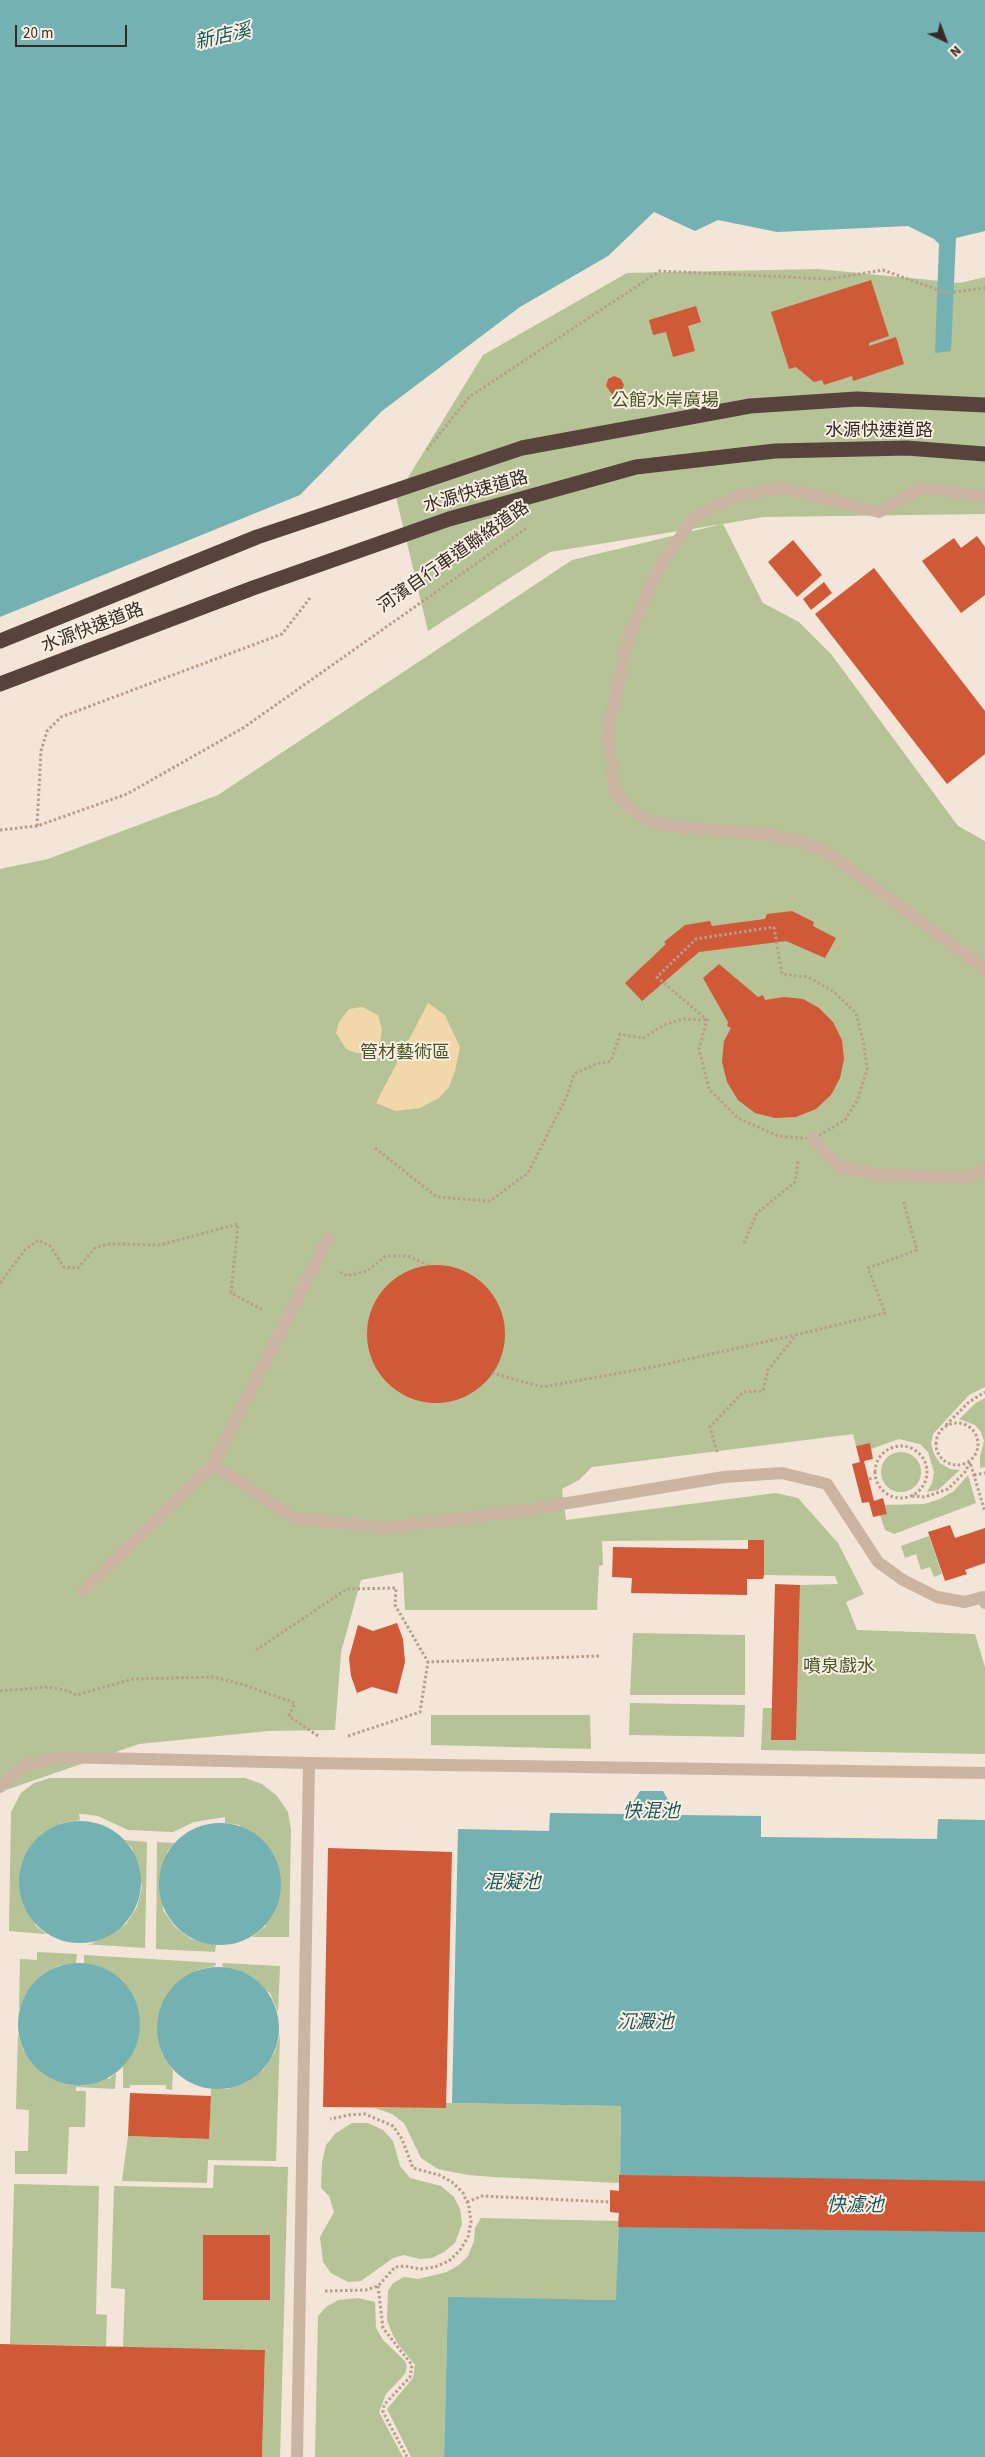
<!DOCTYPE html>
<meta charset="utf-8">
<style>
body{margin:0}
#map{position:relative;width:985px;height:2457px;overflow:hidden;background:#f3e5d7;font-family:"Source Sans 3",sans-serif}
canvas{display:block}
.north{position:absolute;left:920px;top:15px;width:50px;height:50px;-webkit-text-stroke:4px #faefe3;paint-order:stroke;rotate:137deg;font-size:14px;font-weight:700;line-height:20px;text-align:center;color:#362a25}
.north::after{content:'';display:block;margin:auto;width:18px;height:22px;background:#362a25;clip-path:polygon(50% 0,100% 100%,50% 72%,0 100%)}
.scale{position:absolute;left:15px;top:25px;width:112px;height:22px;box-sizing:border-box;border:2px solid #362a25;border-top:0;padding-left:6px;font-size:15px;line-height:18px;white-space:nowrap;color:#362a25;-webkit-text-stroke:4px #faefe3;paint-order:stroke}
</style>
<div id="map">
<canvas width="985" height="2457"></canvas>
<div class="north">N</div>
<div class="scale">20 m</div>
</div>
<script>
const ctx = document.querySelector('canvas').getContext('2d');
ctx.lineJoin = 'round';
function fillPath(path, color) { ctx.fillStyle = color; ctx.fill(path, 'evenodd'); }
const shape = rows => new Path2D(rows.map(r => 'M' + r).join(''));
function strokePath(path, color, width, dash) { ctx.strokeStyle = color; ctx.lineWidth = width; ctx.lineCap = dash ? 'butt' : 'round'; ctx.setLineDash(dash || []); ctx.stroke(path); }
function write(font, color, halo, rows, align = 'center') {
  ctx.font = font + ' "Source Sans 3","Noto Sans TC",sans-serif'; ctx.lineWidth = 4; ctx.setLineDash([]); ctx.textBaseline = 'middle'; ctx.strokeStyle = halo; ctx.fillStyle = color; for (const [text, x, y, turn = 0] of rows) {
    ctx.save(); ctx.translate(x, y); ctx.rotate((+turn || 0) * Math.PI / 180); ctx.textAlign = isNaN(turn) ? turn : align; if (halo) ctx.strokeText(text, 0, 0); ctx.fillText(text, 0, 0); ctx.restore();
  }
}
fillPath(shape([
 [818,269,960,283,985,277,985,514,763,517,723,524,763,603,799,622,831,654,958,826,985,841,985,1387,969,1395,933,1434,931,1444,934,1454,940,1463,950,1469,960,1470,938,1490,927,1492,932,1483,934,1472,928,1452,920,1444,899,1439,871,1449,870,1443,856,1446,853,1434,592,1467,579,1480,562,1489,566,1520,776,1493,798,1498,838,1543,864,1594,846,1602,857,1630,975,1634,985,1667,985,1754,761,1750,763,1708,772,1708,771,1740,796,1740,800,1585,838,1584,835,1576,764,1575,764,1540,602,1541,603,1565,599,1566,597,1610,405,1610,403,1572,361,1580,341,1652,335,1730,268,1731,139,1744,0,1792,0,869,48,859,218,795,572,560,722,524,550,552,428,631,396,497,483,355,627,273],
 [985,1398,985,1467,980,1468,980,1457,984,1441,981,1432,975,1425,959,1419,976,1403],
 '881 1472a20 20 0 1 1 40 0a20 20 0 1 1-40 0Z',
 [968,1475,976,1503,894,1534,885,1530,880,1515,887,1514,885,1505,924,1504,940,1499,954,1491],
 [929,1536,942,1574,934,1577,930,1567,921,1570,916,1554,905,1558,901,1546],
 [633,1633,745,1635,745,1695,630,1695],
 [630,1703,745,1705,744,1737,629,1735],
 [431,1715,590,1715,591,1749,431,1745],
 [50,1778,245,1778,262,1784,277,1796,288,1812,291,1830,289,1937,252,1937,266,1926,240,1825,225,1823,225,1817,194,1822,173,1832,128,1830,98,1816,83,1814,79,1814,80,1820,59,1824,35,1925,46,1934,9,1931,11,1812,21,1793,34,1783],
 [124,1840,147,1842,145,1948,84,1944,91,1944,126,1924,137,1907,142,1887,132,1848],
 [157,1842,175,1843,167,1852,163,1910,175,1927,191,1939,216,1945,215,1952,156,1949],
 [37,1952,77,1954,76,1963,58,1966,27,1992,19,2010,20,1959,37,1960],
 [84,1955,216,1963,215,1966,197,1970,162,2053,173,2070,172,2090,166,2089,166,2085,130,2085,130,2088,123,2088,123,2067,84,1963],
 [223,1963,280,1966,278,2012,270,1993,222,1966],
 [18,2034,23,2050,109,2079,116,2073,115,2089,76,2087,76,2091,86,2091,85,2127,69,2127,67,2174,15,2174,15,2151,28,2151,29,2110,16,2109],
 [280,2034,276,2161,208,2160,207,2183,122,2181,128,2136,209,2139,211,2089,228,2089,247,2082,264,2069,275,2052],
 [446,2103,621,2106,620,2183,494,2177,468,2175,438,2169,421,2158,404,2123,392,2114,375,2108,446,2108],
 [352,2123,368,2123,383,2130,393,2141,400,2166,410,2178,441,2186,454,2197,460,2209,462,2224,455,2243,444,2252,432,2258,420,2259,404,2255,393,2258,361,2281,348,2282,331,2273,323,2262,320,2237,334,2212,329,2196,321,2188,322,2162,326,2145,336,2133],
 [214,2165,288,2167,280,2457,262,2457,265,2350,123,2347,125,2289,111,2288,114,2186,213,2188],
 [270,2235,270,2300,203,2300,203,2236],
 [14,2184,99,2186,96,2314,107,2315,106,2346,10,2344],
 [481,2218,618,2221,617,2300,448,2298,444,2457,411,2457,387,2409,413,2378,415,2365,398,2344,392,2333,387,2320,388,2291,393,2283,404,2277,418,2279,431,2276,447,2272,459,2265,468,2256,474,2241,475,2228],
 [358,2298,375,2302,376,2328,383,2340,405,2361,407,2366,405,2374,386,2394,379,2412,403,2457,315,2457,318,2316,326,2307,338,2300]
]), '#b5c396');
fillPath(shape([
 [428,1003,445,1015,460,1047,455,1071,449,1087,439,1098,420,1108,396,1111,376,1103],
 [362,1007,378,1015,382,1029,380,1042,368,1053,356,1053,346,1049,336,1033,339,1022,349,1009]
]), '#f2d7aa');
fillPath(shape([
 [0,0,985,0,985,231,956,238,951,351,935,353,939,244,934,239,908,226,777,232,718,220,695,231,654,212,608,256,520,307,382,411,300,495,0,617],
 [640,1791,663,1791,677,1815,761,1816,761,1837,937,1839,938,1819,985,1820,985,2457,444,2457,448,2297,616,2300,620,2183,621,2106,452,2103,458,1829,549,1831,550,1813,626,1814],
 '19 1882a61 61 0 1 1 122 0a61 61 0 1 1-122 0Z',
 '159 1884a61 61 0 1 1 122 0a61 61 0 1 1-122 0Z',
 '18 2024a61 61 0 1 1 122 0a61 61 0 1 1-122 0Z',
 '157 2028a61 61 0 1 1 122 0a61 61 0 1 1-122 0Z'
]), '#74b1b2');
fillPath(shape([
 [871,280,889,336,869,343,869,346,896,337,904,364,853,381,852,376,824,385,822,380,814,382,796,367,789,369,771,312],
 [696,306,701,322,688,326,695,351,673,357,666,332,653,335,649,320],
 [614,376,621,379,624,385,621,392,627,399,620,405,606,386,608,379],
 [977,536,985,547,985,595,961,613,922,561,954,538,961,548],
 [793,540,822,575,797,597,768,562],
 [874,568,985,711,985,754,947,784,815,614],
 [824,582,832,593,811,610,803,599],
 [792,911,814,922,813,926,836,938,825,958,786,941,699,952,642,1001,625,983,666,944,664,942,685,925,710,921,712,926,765,919,767,914],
 [719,964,758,997,763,995,765,1000,784,997,803,999,819,1008,833,1022,842,1040,844,1059,840,1078,831,1095,816,1109,796,1117,775,1118,755,1113,738,1100,727,1082,722,1062,724,1041,731,1028,727,1026,728,1022,703,978],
 '367 1334a69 69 0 1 1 138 0a69 69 0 1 1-138 0Z',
 [870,1443,873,1459,864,1461,874,1501,883,1498,887,1514,873,1517,869,1502,862,1503,852,1464,860,1462,856,1446],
 [950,1525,955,1538,985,1528,985,1563,965,1570,967,1574,945,1581,928,1532],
 [748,1540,764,1540,764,1575,763,1579,747,1579,747,1595,631,1593,632,1578,612,1577,613,1547,748,1549],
 [775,1584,800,1585,796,1740,771,1740],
 [397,1623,403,1639,405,1662,397,1694,372,1687,357,1693,351,1676,349,1658,358,1625,373,1631],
 [328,1848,452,1852,446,2108,323,2107],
 [130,2093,211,2096,209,2139,128,2136],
 [619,2175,985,2181,985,2232,618,2227,619,2213,610,2212,610,2190,619,2191],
 [203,2235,270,2235,270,2300,203,2300],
 [0,2344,265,2350,262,2457,0,2457]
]), '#d05938');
strokePath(shape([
 [427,450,469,397,660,271,829,279,883,270,946,293,985,288],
 [37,826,41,751,47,731,61,717,282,634,310,598],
 [0,830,37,826,127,794,243,728,528,527],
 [774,927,782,974,808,977,834,992,856,1013,864,1045,867,1069,858,1099,845,1120,813,1139,778,1136,738,1118,709,1089,699,1049,707,1020,657,977,696,939,774,927],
 [375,1148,437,1197,490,1201,528,1173,567,1096,574,1074,596,1064,611,1061,620,1034,643,1038,664,1025,683,1019,707,1020],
 [744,1243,757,1213,795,1182,798,1161],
 [340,1272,347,1276,367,1271,386,1256,408,1256,428,1265],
 [0,1283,25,1250,38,1240,50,1246,64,1267,78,1268,95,1248,109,1244,160,1245,238,1224,231,1293,263,1310],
 [492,1373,543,1387,658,1366,795,1335],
 '936 1444a21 21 0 1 1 42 0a21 21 0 1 1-42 0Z',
 [946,1425,969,1402,985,1392],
 '875 1472a26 26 0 1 1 52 0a26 26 0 1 1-52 0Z',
 [717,1452,710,1427,743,1392,763,1391,768,1370,796,1335,885,1313,868,1268,917,1250,903,1200],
 [974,1475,985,1473],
 [869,1479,874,1478],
 [912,1496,925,1497,948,1489,965,1472,970,1462,985,1512],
 [256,1650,347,1589,396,1588,395,1605,428,1662,599,1656],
 [0,1691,49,1687,69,1691,76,1695,133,1679,214,1677,244,1685,295,1703,289,1716,318,1736],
 [348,1736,420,1712,428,1662],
 [467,2202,482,2196,610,2202],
 [378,2286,383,2328,412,2365,410,2377,384,2405,383,2412,407,2457],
 [325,2291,366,2290,378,2286,395,2267,405,2266,420,2269,435,2267,449,2261,460,2250,468,2237,471,2222,469,2207,463,2193,452,2182,439,2175,413,2168,402,2139,393,2126,365,2114,349,2115,330,2119]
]), '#b79e8c', 3, [2.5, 2.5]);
strokePath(shape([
 [985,496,921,488,879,512,785,488,739,495,693,518,656,573,628,640,608,728,614,790,626,805,643,818,670,826,765,834,799,841,825,851,985,969],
 [813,1139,839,1167,878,1174,966,1178,985,1169],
 [213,1465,294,1518,386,1528,520,1511,724,1477,782,1473,827,1484,878,1562,903,1580,937,1597,965,1602,983,1597,985,1603],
 [83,1591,213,1465,329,1237],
 [0,1787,23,1766,59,1757,309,1763,985,1773],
 [297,2457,309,1763]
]), '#ccb4a2', 12);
strokePath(shape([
 [0,641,257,537,522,448,750,406,857,399,985,405],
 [0,684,253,588,449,519,636,467,775,451,907,448,985,454]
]), '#57433b', 15);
write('18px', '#465627', '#faefe3', [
 ["公館水岸廣場",665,402],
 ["管材藝術區",405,1054],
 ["噴泉戲水",839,1668]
]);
write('18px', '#362a25', '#faefe3', [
 ["水源快速道路",879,432],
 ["水源快速道路",476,493,-16],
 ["河濱自行車道聯絡道路",454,558,-35],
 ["水源快速道路",93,629,-21]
]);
write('italic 19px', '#18575a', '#faefe3', [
 ["新店溪",223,38,-13],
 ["快混池",651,1813],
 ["混凝池",512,1884],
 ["沉澱池",645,2024],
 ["快濾池",855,2207]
]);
</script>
